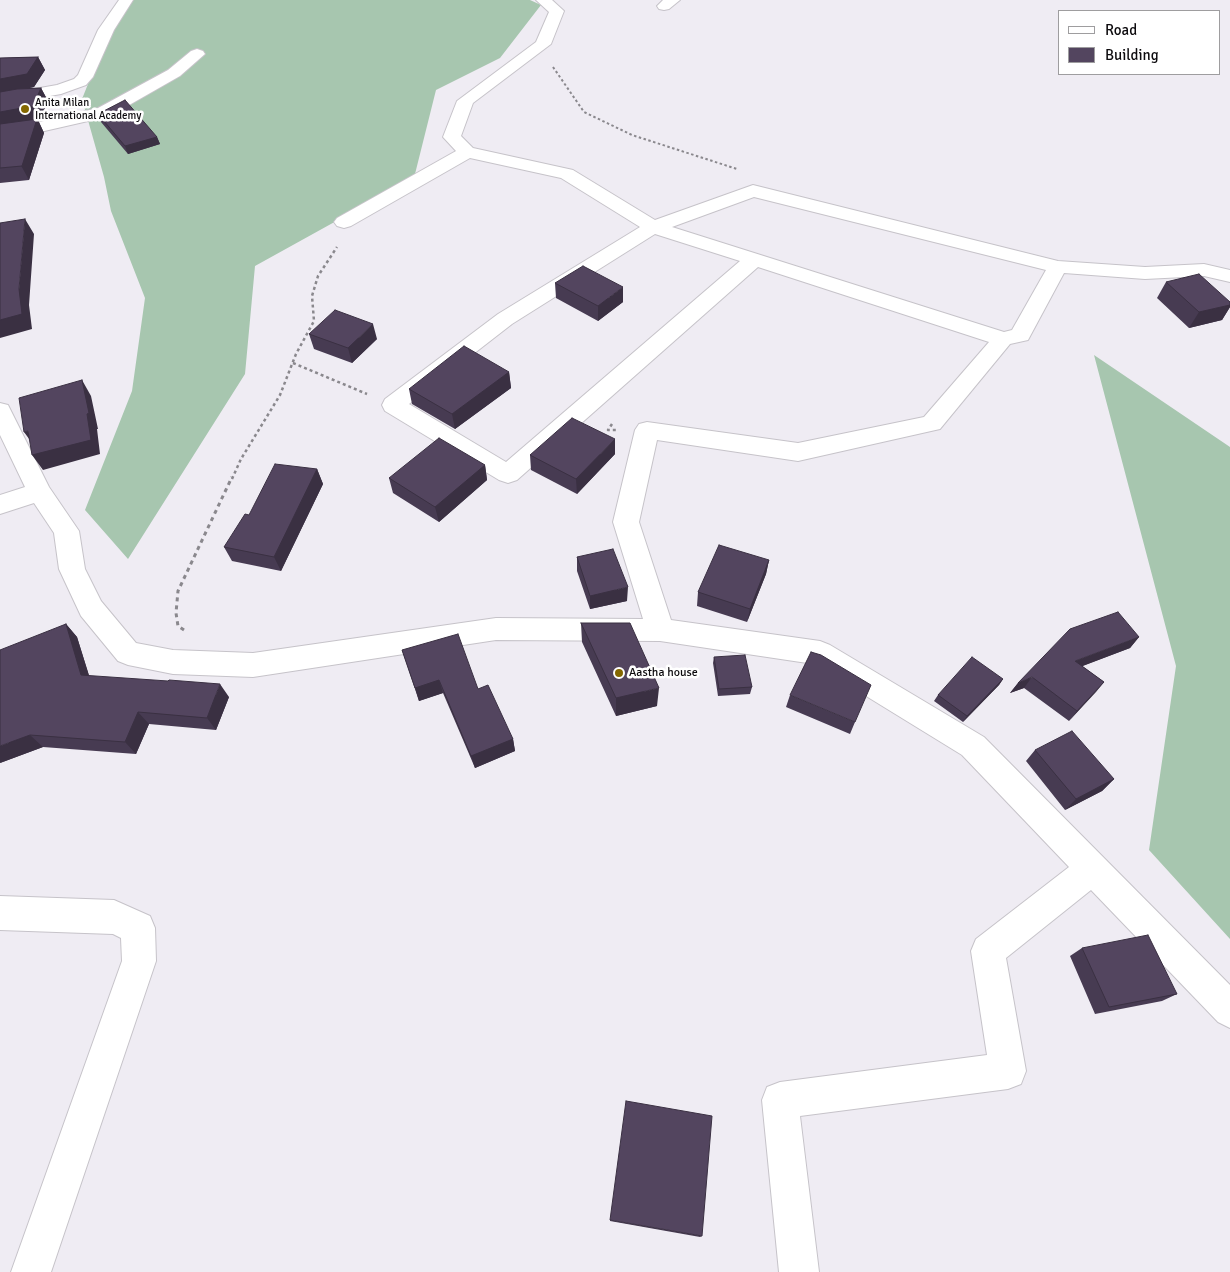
<!DOCTYPE html>
<style>
body{margin:0}
#map{position:relative;width:1230px;height:1272px;overflow:hidden;background:#efecf3;font-family:Signika,sans-serif}
canvas{display:block}
.legend{position:absolute;left:1058px;top:10px;width:162px;height:65px;box-sizing:border-box;background:#fff;border:1px solid #9e9d9f;margin:0;padding:6px 9px;list-style:none;font-size:15px;color:#0d0b0e}
.legend li{display:flex;align-items:center;gap:10px;height:25px}
.legend b{width:25px;border:1px solid #9e9d9f}
</style>
<div id="map">
<canvas width="1230" height="1272"></canvas>
<ul class="legend">
<li><b style="height:6px;background:#fff"></b>Road</li>
<li><b style="height:14px;background:#53455f"></b>Building</li>
</ul>
</div>
<script>
const ctx = document.querySelector('canvas').getContext('2d');
ctx.lineJoin = 'round';
function fillPath(path, color) { ctx.fillStyle = color; ctx.fill(path, 'evenodd'); }
const shape = rows => new Path2D(rows.map(r => 'M' + r).join(''));
function strokePath(path, color, width, dash) { ctx.strokeStyle = color; ctx.lineWidth = width; ctx.lineCap = dash ? 'butt' : 'round'; ctx.setLineDash(dash || []); ctx.stroke(path); }
function write(font, color, halo, rows, align = 'center') {
  ctx.font = font + ' Signika,sans-serif'; ctx.lineWidth = 5; ctx.setLineDash([]); ctx.textBaseline = 'middle'; ctx.strokeStyle = halo; ctx.fillStyle = color; for (const [text, x, y, turn = 0] of rows) {
    ctx.save(); ctx.translate(x, y); ctx.rotate((+turn || 0) * Math.PI / 180); ctx.textAlign = isNaN(turn) ? turn : align; if (halo) ctx.strokeText(text, 0, 0); ctx.fillText(text, 0, 0); ctx.restore();
  }
}
fillPath(shape([
 [129,0,530,0,541,5,500,58,436,90,414,178,255,266,245,374,128,559,85,510,132,391,145,298,111,211,104,177,82,99,94,69],
 [1094,355,1230,447,1230,939,1149,850,1176,666]
]), '#a7c6af');
const street = shape([
 [119,0,133,0,114,30,93,77,86,85,61,94,0,105,0,95,57,85,74,79,78,75,98,30,119,0],
 [536,0,552,0,564,11,551,44,473,103,461,136,473,148,573,170,655,220,753,185,1058,261,1145,267,1204,264,1230,270,1230,282,1204,276,1145,279,1064,273,1028,340,1010,344,940,429,798,461,657,440,639,522,671,620,820,641,830,645,984,737,1230,985,1230,1028,1218,1022,1091,890,1006,958,1026,1071,1021,1084,1008,1089,800,1116,819,1272,779,1272,762,1100,767,1087,780,1082,987,1055,971,951,976,939,1069,867,962,755,814,664,660,641,496,640,253,677,173,674,128,665,118,661,81,616,59,569,54,533,34,503,0,514,0,495,25,487,0,435,0,403,8,405,49,487,79,531,85,569,101,601,136,643,173,650,253,653,496,618,643,619,613,522,635,430,639,424,647,422,798,443,924,417,989,342,758,267,517,480,508,483,499,480,385,411,382,405,385,399,498,314,640,227,561,178,470,158,351,226,344,228,337,226,334,222,337,218,456,151,443,137,457,101,536,42,549,12,536,0],
 [754,197,1046,270,1012,330,1004,332,672,227,754,197],
 [655,234,740,261,506,462,409,404,512,324,655,234],
 [663,0,680,0,669,9,664,10,659,9,657,6,663,0],
 [197,49,203,51,205,54,180,76,110,116,40,132,0,138,0,128,40,122,98,108,168,70,191,51,197,49],
 [0,896,114,900,150,916,155,928,156,961,51,1272,11,1272,122,961,121,938,113,934,0,930,0,896]
]);
strokePath(street, '#c6c3c9', 2);
strokePath(shape([
 [553,67,584,112,632,135,737,169]
]), '#8a888d', 2, [2.5, 2.5]);
strokePath(shape([
 [293,363,367,394],
 [612,424,608,430,616,430],
 [232,479,241,459,280,395,296,354,314,321,312,296,318,276,337,247]
]), '#8a888d', 2.5, [3, 3]);
strokePath(shape([
 [184,630,178,626,176,613,178,591,232,477]
]), '#8a888d', 3, [4, 4]);
fillPath(street, '#fff');
fillPath(shape([
 [38,57,45,70,34,87,29,88,41,88,48,101,40,120,38,120,44,133,29,180,0,183,0,58],
 [98,114,157,137,160,144,128,154,101,122],
 [1166,282,1230,302,1230,307,1222,320,1189,328,1157,298],
 [555,283,623,302,598,321,556,298],
 [309,334,377,339,352,363,314,349],
 [509,372,511,388,455,429,412,404,409,389],
 [615,454,577,494,531,470,530,455],
 [485,465,487,480,439,522,393,493,389,478],
 [317,469,323,484,281,571,232,561,224,547,249,515],
 [577,557,627,601,590,609,577,571],
 [769,560,766,574,747,622,697,606,698,592],
 [581,623,657,706,616,716,582,642],
 [66,624,77,637,89,676,229,697,216,730,149,724,136,754,43,747,0,763],
 [1139,637,1130,648,1082,666,1104,682,1069,721,1024,688,1010,693,1018,683],
 [402,650,478,689,513,739,515,751,475,768,443,693,419,701],
 [714,657,752,687,750,694,718,696,713,663],
 [1003,679,999,685,963,722,934,701,938,695],
 [790,695,855,722,850,734,786,707],
 [1035,750,1114,779,1102,791,1065,810,1026,761],
 [1082,948,1177,994,1162,1001,1095,1014,1070,956],
 [610,1220,702,1236,700,1237,610,1221]
]), '#473b52');
fillPath(shape([
 [38,57,45,70,34,87,0,95,0,79],
 [41,88,48,101,40,120,38,120,44,133,29,180,0,127,0,112],
 [157,137,160,144,128,154,125,146],
 [25,219,34,234,29,305,32,329,0,338,0,320,19,289],
 [623,287,623,302,598,321,598,306],
 [1230,305,1230,307,1222,320,1189,328,1199,312],
 [373,324,377,339,352,363,348,348],
 [509,372,511,388,455,429,452,414],
 [82,380,91,396,98,429,97,429,100,454,43,470,32,455],
 [28,431,35,447,24,432],
 [615,439,615,454,577,494,576,479],
 [485,465,487,480,439,522,435,507],
 [317,469,323,484,281,571,274,557],
 [769,560,766,574,747,622,750,609],
 [628,587,627,601,590,609,590,596],
 [66,624,77,637,93,688,81,675],
 [1139,637,1130,648,1067,672,1075,661],
 [1032,677,1024,688,1010,693,1018,683],
 [1003,679,999,685,963,722,967,716],
 [439,680,443,693,419,701,415,688],
 [1104,682,1096,692,1069,721,1077,711],
 [220,684,229,697,216,730,207,718],
 [659,688,657,706,616,716,616,698],
 [138,712,149,724,136,754,125,742],
 [30,735,43,747,0,763,0,746],
 [513,739,515,751,475,768,471,756],
 [1114,779,1102,791,1065,810,1076,799]
]), '#3a3042');
const building = shape([
 [38,57,27,74,0,79,0,58,38,57],
 [41,88,33,106,0,112,0,92,17,89,41,88],
 [125,100,157,137,125,146,98,114,125,100],
 [37,119,22,166,0,168,0,124,37,119],
 [25,219,19,289,22,314,0,320,0,223,25,219],
 [583,266,623,287,598,306,555,283,583,266],
 [1199,274,1230,302,1230,305,1199,312,1166,282,1199,274],
 [335,310,373,324,348,348,309,334,335,310],
 [464,346,509,372,452,414,409,389,464,346],
 [82,380,89,413,87,414,91,440,32,455,28,431,24,432,19,398,82,380],
 [572,418,615,439,576,479,530,455,572,418],
 [439,438,485,465,435,507,389,478,439,438],
 [275,464,317,469,274,557,224,547,245,514,249,515,275,464],
 [719,545,769,560,750,609,698,592,719,545],
 [613,549,628,587,590,596,577,557,613,549],
 [1118,612,1139,637,1075,661,1104,682,1077,711,1032,677,1018,683,1070,629,1118,612],
 [581,623,630,623,659,688,616,698,581,623],
 [66,624,81,675,168,681,169,680,220,684,207,718,138,712,125,742,30,735,0,746,0,650,66,624],
 [458,634,478,689,488,685,513,739,471,756,439,680,415,688,402,650,458,634],
 [811,652,821,655,871,685,855,722,790,695,811,652],
 [745,655,752,687,719,689,714,657,745,655],
 [972,657,1003,679,967,716,938,695,972,657],
 [1072,731,1114,779,1076,799,1035,750,1072,731],
 [1148,935,1177,994,1109,1007,1082,948,1148,935],
 [626,1101,712,1116,702,1236,610,1220,626,1101]
]);
fillPath(building, '#53455f');
strokePath(building, '#3a3042', 1);
for (const [x, y, r, color] of [
 [25,109,5,"#846801"],
 [619,673,5,"#846801"]
]) { const dot = new Path2D(); dot.arc(x, y, r, 0, 2 * Math.PI); ctx.fillStyle = color; ctx.fill(dot); strokePath(dot, '#fff', 2); }
write('11px', '#0d0b0e', '#fff', [
 ["Anita Milan",35,103],
 ["International Academy",35,116]
], 'left');
write('12px', '#0d0b0e', '#fff', [
 ["Aastha house",629,673]
], 'left');
</script>
